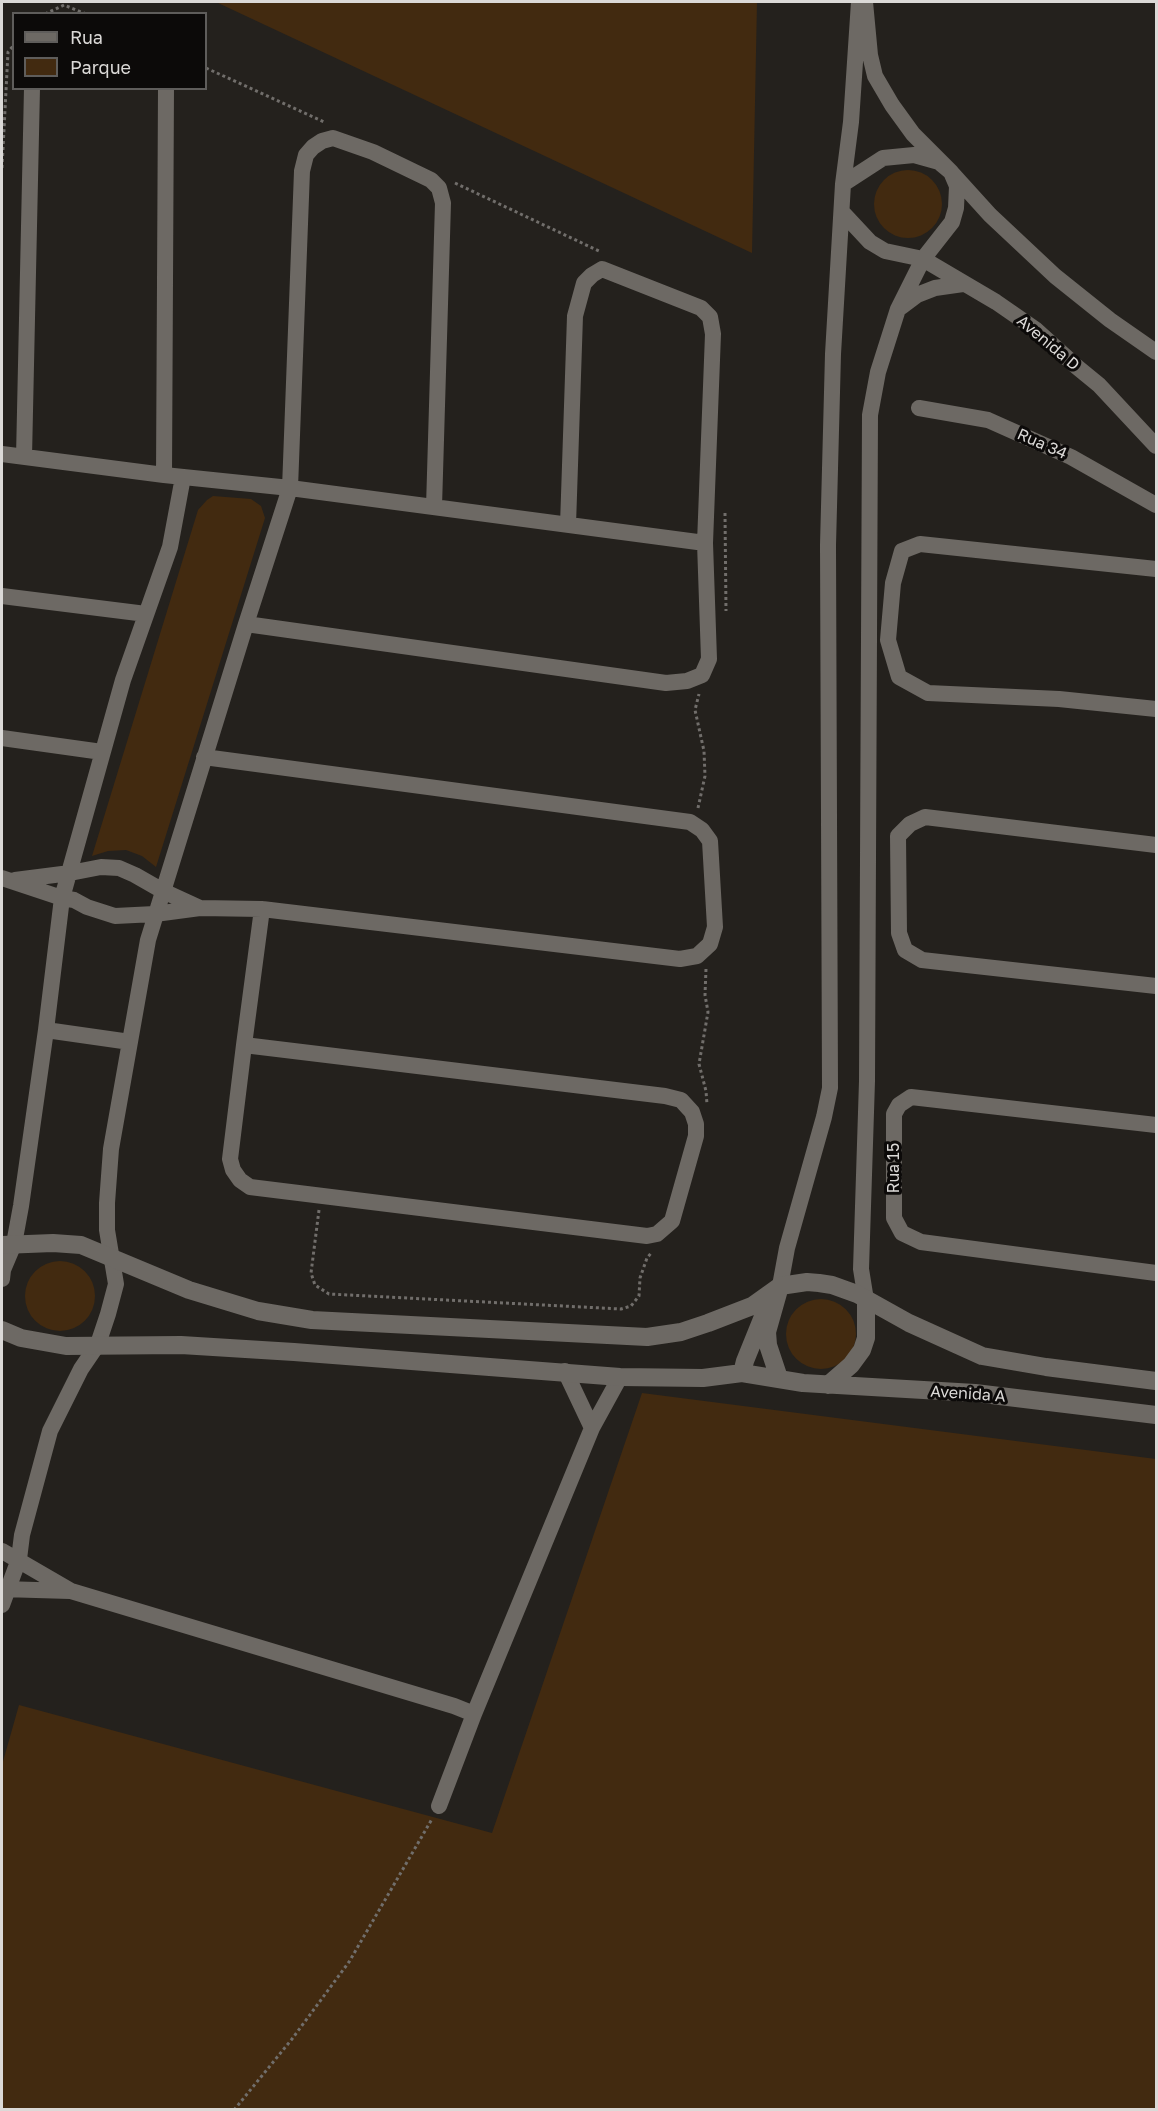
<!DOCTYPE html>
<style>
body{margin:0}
#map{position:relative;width:1158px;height:2111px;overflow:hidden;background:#24211d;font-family:"Golos Text",sans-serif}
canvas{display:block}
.frame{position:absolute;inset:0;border:3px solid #dbd9d7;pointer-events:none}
.legend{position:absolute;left:12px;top:12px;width:195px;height:78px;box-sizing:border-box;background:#0c0a09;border:2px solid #5f5d5b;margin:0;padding:8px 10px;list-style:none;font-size:18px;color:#dbd9d7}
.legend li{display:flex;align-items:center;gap:12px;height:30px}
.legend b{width:30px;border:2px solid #5f5d5b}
</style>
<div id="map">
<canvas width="1158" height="2111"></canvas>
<div class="frame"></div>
<ul class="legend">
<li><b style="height:8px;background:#6d6964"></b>Rua</li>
<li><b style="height:16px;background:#422a10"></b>Parque</li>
</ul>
</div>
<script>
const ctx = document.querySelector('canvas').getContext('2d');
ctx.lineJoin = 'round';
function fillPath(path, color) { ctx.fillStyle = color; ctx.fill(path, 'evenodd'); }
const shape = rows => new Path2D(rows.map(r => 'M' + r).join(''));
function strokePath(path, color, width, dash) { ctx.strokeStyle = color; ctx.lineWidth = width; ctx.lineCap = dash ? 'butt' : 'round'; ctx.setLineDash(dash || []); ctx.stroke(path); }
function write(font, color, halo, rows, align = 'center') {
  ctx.font = font + ' "Golos Text",sans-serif'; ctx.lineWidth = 6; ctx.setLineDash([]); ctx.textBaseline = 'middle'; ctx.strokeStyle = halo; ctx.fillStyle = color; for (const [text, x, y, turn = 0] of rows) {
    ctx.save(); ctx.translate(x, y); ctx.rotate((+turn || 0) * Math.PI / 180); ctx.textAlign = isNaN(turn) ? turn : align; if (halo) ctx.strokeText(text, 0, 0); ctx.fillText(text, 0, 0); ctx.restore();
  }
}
fillPath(shape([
 [216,2,757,2,752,253],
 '874 204a34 34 0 1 1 68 0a34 34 0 1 1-68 0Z',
 [213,496,251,499,261,506,265,518,156,867,142,856,126,850,108,851,92,856,198,510,207,500],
 '25 1296a35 35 0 1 1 70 0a35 35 0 1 1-70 0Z',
 '786 1334a35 35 0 1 1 70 0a35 35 0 1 1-70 0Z',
 [642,1393,1156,1459,1156,2109,2,2109,2,1765,19,1705,492,1833]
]), '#422a10');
strokePath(shape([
 [45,14,64,5,86,14],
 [206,68,324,122],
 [2,168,8,52,14,45],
 [455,183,601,252],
 [725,513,726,611],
 [698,808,705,776,704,751,695,710,699,694],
 [706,969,705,995,708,1012,699,1064,706,1091,707,1104],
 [319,1210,311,1273,315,1285,329,1294,621,1309,631,1306,639,1296,640,1278,647,1258,652,1252],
 [234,2110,292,2039,349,1962,432,1819]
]), '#716e6b', 3, [3, 3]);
strokePath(shape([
 [865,2,870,55,875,76,892,105,913,134,951,172,990,215,1055,276,1110,320,1156,352],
 [843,184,883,158,914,155,939,162,951,172,957,186,956,208,952,222,923,259,898,309,878,372,870,415,867,1081,861,1269,866,1300],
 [842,212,870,242,885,251,923,259,996,302,1035,329,1077,367,1099,385,1156,446],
 [901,307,917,295,935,288,963,284],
 [919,408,988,420,1071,457,1156,505],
 [2,454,164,475,290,488,705,543],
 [24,457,32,88],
 [164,475,166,88],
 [1156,569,920,544,902,551,893,583,888,640,899,677,928,693,1059,699,1156,709],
 [2,596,146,614],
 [246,624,666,683,687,681,702,675,709,659,705,543,713,334,710,317,701,308,602,269,592,275,584,283,575,316,568,525],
 [2,738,102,752],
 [1156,845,925,817,910,824,898,836,899,933,905,950,922,960,1156,986],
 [2,878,62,898,74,900,87,907,115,916,155,914,200,908,262,909,680,959,697,956,710,944,715,927,710,841,702,830,690,822,204,757],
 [15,880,70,873,101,867,119,868,135,875,163,891,200,908],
 [46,1030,130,1042],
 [244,1045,665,1096,681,1100,692,1112,696,1124,696,1136,672,1221,657,1234,647,1236,250,1187,240,1180,233,1170,230,1159,244,1045,262,909],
 [1156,1125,911,1097,899,1105,894,1114,894,1218,902,1233,921,1242,1156,1273],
 [2,1279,3,1270,14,1244,21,1206,46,1030,62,898,123,680,170,547,183,477],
 [780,1286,787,1248,824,1117,830,1088,828,545,833,354,843,184,851,122,859,2],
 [565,1371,592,1428],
 [2,1551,71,1591,454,1706,474,1714],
 [2,1589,70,1591],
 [2,1605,19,1559,22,1535,50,1431,81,1369,98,1344,108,1314,116,1284,107,1230,107,1203,111,1149,148,940,246,624,290,488,302,171,306,155,313,147,322,141,333,138,373,152,431,180,439,188,443,203,434,507],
 [439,1806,474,1714,592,1428,620,1377]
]), '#6d6964', 16);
strokePath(shape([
 [2,1245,53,1243,81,1245,189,1290,258,1311,312,1320,647,1337,681,1332,708,1323,752,1306,780,1286,807,1282,819,1283,832,1285,857,1294,909,1323,982,1356,1046,1367,1156,1381],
 [2,1330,21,1338,66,1346,181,1345,294,1352,620,1377,703,1378,742,1373,803,1383,975,1393,1156,1415],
 [742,1373,745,1361,764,1314],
 [779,1378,768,1345,767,1332,780,1286],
 [828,1385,851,1365,862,1350,866,1338,866,1300]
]), '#6d6964', 18);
write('16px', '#dbd9d7', '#0c0a09', [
 ["Avenida D",1048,343,40],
 ["Rua 34",1042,444,24],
 ["Rua 15",894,1168,-90],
 ["Avenida A",968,1394,4]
]);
</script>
